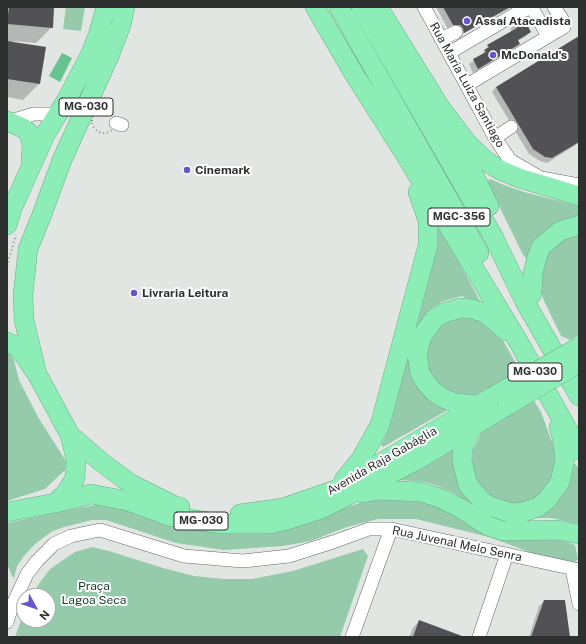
<!DOCTYPE html>
<meta charset="utf-8">
<style>
body{margin:0}
#map{position:relative;width:586px;height:644px;overflow:hidden;background:#e1e6e2;font-family:"Public Sans",sans-serif}
canvas{display:block}
.frame{position:absolute;inset:0;border:8px solid #2e302f;pointer-events:none}
.north{position:absolute;left:16px;top:588px;width:40px;height:40px;box-sizing:border-box;background:#fff;border:1px solid #abacac;border-radius:50%;rotate:130deg;font-size:11px;font-weight:700;line-height:16px;text-align:center;color:#2e302f}
.north::after{content:'';display:block;margin:auto;width:14px;height:18px;background:#6854cd;clip-path:polygon(50% 0,100% 100%,50% 72%,0 100%)}
</style>
<div id="map">
<canvas width="586" height="644"></canvas>
<div class="frame"></div>
<div class="north">N</div>
</div>
<script>
const ctx = document.querySelector('canvas').getContext('2d');
ctx.lineJoin = 'round';
function fillPath(path, color) { ctx.fillStyle = color; ctx.fill(path, 'evenodd'); }
const shape = rows => new Path2D(rows.map(r => 'M' + r).join(''));
function strokePath(path, color, width, dash) { ctx.strokeStyle = color; ctx.lineWidth = width; ctx.lineCap = dash ? 'butt' : 'round'; ctx.setLineDash(dash || []); ctx.stroke(path); }
function write(font, color, halo, rows, align = 'center') {
  ctx.font = font + ' "Public Sans",sans-serif'; ctx.lineWidth = 4; ctx.setLineDash([]); ctx.textBaseline = 'middle'; ctx.strokeStyle = halo; ctx.fillStyle = color; for (const [text, x, y, turn = 0] of rows) {
    ctx.save(); ctx.translate(x, y); ctx.rotate((+turn || 0) * Math.PI / 180); ctx.textAlign = isNaN(turn) ? turn : align; if (halo) ctx.strokeText(text, 0, 0); ctx.fillText(text, 0, 0); ctx.restore();
  }
}
fillPath(shape([
 [66,7,85,7,81,31,63,29],
 [490,179,504,185,524,192,579,206,579,217,527,259,523,255,487,181],
 [440,228,480,301,476,304,462,296,441,302,432,308,424,317,414,339,446,411,383,447,381,445,387,433,430,268,437,230],
 [579,233,579,336,570,340,561,336,544,301,540,287,544,256,556,242],
 [461,317,477,318,499,333,519,369,516,373,476,395,461,395,441,387,431,377,426,365,426,354,428,343,442,324],
 [7,352,10,353,14,360,19,380,38,417,66,461,65,470,45,489,7,501],
 [533,399,541,412,552,442,556,454,556,465,549,484,540,495,530,501,521,504,505,503,490,495,479,485,475,478,472,462,473,450,482,431],
 [456,441,459,480,521,517,573,464,575,464,579,468,579,524,551,518,537,518,521,520,479,509,452,492,438,486,425,482,398,480,397,478],
 [396,496,424,499,570,543,575,545,578,559,575,562,543,557,489,537,416,519,378,519,347,527,311,541,283,546,224,550,176,543,106,520,92,520,64,527,51,532,34,545,24,556,17,566,14,578,12,576,7,564,7,523,82,507,96,505,115,505,186,526,326,514,366,501],
 [92,547,109,551,163,568,194,576,224,579,252,579,293,571,363,549,368,556,340,637,15,637,24,612,24,620,48,620,48,596,32,596,38,585,50,569,75,552]
]), '#95cbaa');
fillPath(shape([
 [62,53,72,58,60,82,49,76]
]), '#67c390');
fillPath(shape([
 [7,7,53,7,52,27,36,43,13,41,39,84,23,100,7,97],
 [436,7,512,7,459,36,448,29],
 [523,20,530,32,525,37,517,41,519,44,514,48,473,73,469,64,481,56,488,46,512,32,510,29,515,25],
 [579,38,579,143,547,163,540,161,529,154,492,92,496,87],
 [544,601,569,637,529,637,539,606],
 [419,621,461,637,409,637,413,628]
]), '#0003');
fillPath(shape([
 [9,7,54,7,53,28,7,24],
 [443,7,510,7,464,33,463,28,460,25,453,25],
 [524,19,531,32,518,40,520,44,478,69,473,59,486,52,484,50,489,47,487,45,517,28,515,24],
 [579,36,579,142,552,158,545,157,533,149,496,87],
 [7,41,46,47,40,84,7,79],
 [544,600,565,600,570,637,531,637],
 [419,620,462,636,462,637,413,637]
]), '#525256');
const minor = shape([
 [424,7,495,138,510,160,541,178,579,185],
 [532,8,548,36],
 [441,39,456,32],
 [449,53,517,13,533,7],
 [467,85,564,27,564,22,554,7],
 [7,122,34,114,58,114],
 [116,123,122,125],
 [495,138,511,127],
 [572,569,579,604],
 [7,622,12,606,27,574,37,561,54,544,71,536,100,530,184,556,243,561,289,556,333,542,369,529,391,529,579,570],
 [352,637,391,529],
 [479,637,507,554]
]);
const highway = shape([
 [315,7,354,74,406,156,518,341,579,450],
 [339,7,479,253],
 [361,7,494,238,525,302,579,396],
 [378,7,440,107,468,144,486,161,500,170,519,178,579,196],
 [440,107,489,206],
 [7,121,23,128,29,133,32,144,31,160],
 [7,225,12,209,46,133,66,101,91,53,98,35,106,7],
 [532,294,533,273,537,257,541,247,560,231,579,225],
 [7,342,18,347,37,374,70,435,76,460,75,478,66,493,55,503],
 [37,374,24,320,23,295,28,249,41,217,62,160,110,54,121,25,125,7],
 [478,405,455,403,443,398,434,392,426,383,420,373,417,354,422,336,434,319,443,313,461,308,472,309,485,313,506,331],
 [476,423,468,435,463,448,462,461,468,485,483,502,490,506,511,513,523,512,538,507,547,500,560,482,565,459,562,438,559,427],
 [70,435,100,461,131,484,173,505,180,507],
 [344,480,361,459,380,425,428,245,428,221,418,192],
 [362,493,378,490,421,492,440,498,460,508,488,526,503,531,558,530,579,534],
 [7,512,55,503,91,494,128,501,169,516,222,524,269,524,287,520,321,509,347,496,417,460,508,405],
 [240,514,283,508,335,490,492,397]
]);
strokePath(minor, '#666a67', 14);
strokePath(highway, '#6cab87', 20);
strokePath(shape([
 '92 121a12 12 0 1 1 24 0a12 12 0 1 1-24 0Z',
 [7,266,16,235]
]), '#8a8e8b', 2, [1, 3]);
strokePath(minor, '#fff', 13);
strokePath(highway, '#8dedb6', 19);
const highwayBridge = shape([
 [492,397,579,347],
 [508,405,579,363]
]);
strokePath(highwayBridge, '#6cab87', 20, []);
strokePath(highwayBridge, '#8dedb6', 19);
for (const [x, y, r, color] of [
 [467,21,4,"#6854cd"],
 [493,55,4,"#6854cd"],
 [187,170,4,"#6854cd"],
 [134,293,4,"#6854cd"]
]) { const dot = new Path2D(); dot.arc(x, y, r, 0, 2 * Math.PI); ctx.fillStyle = color; ctx.fill(dot); strokePath(dot, '#fff', 1.5); }
for (const [x, y, w] of [
 [86,107,54],
 [459,217,62],
 [535,372,54],
 [201,521,54]
]) { const box = new Path2D(); box.roundRect(x - w / 2, y - 9, w, 18, 3); ctx.fillStyle = '#fff'; ctx.fill(box); strokePath(box, '#2e302f', 1); }
write('bold 11px', '#2e302f', null, [
 ["MG-030",86,107],
 ["MGC-356",459,217],
 ["MG-030",535,372],
 ["MG-030",201,521]
]);
write('bold 12px', '#2e302f', '#fff', [
 ["Assaí Atacadista",475,21],
 ["McDonald's",501,55],
 ["Cinemark",195,170],
 ["Livraria Leitura",142,293]
], 'left');
write('12px', '#2e302f', '#fff', [
 ["Rua Maria Luiza Santiago",467,85,61],
 ["Avenida Raja Gabáglia",382,461,-30],
 ["Rua Juvenal Melo Senra",457,544,12]
]);
write('12px', '#143c27', '#fff', [
 ["Praça",94,586],
 ["Lagoa Seca",94,600]
]);
</script>
